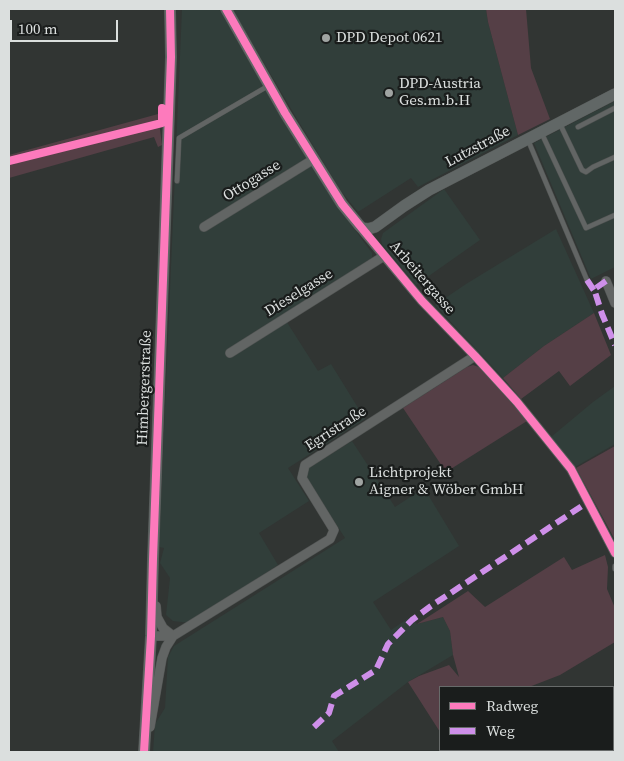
<!DOCTYPE html>
<html>
<head>
<meta charset="utf-8">
<style>
  body { margin:0 }
  #map { position:relative; width:624px; height:761px; overflow:hidden; background:#313533; font-family:"Source Serif 4",serif }
  canvas { display:block }
  .frame { position:absolute; inset:0; border:10px solid #dbdfde; pointer-events:none }
  .legend { position:absolute; left:439px; top:686px; width:175px; height:65px; box-sizing:border-box; background:#1a1d1c; border:1px solid #676b6a; margin:0; padding:6px 9px; list-style:none; font-size:15px; color:#dbdfde }
  .legend li { display:flex; align-items:center; gap:10px; height:25px }
  .legend b { width:25px; border:1px solid #676b6a }
  .scale { position:absolute; left:10px; top:20px; width:108px; height:22px; box-sizing:border-box; border:2px solid #dbdfde; border-top:0; padding-left:6px; font-size:15px; line-height:18px; white-space:nowrap; color:#dbdfde; -webkit-text-stroke:4px #1a1d1c; paint-order:stroke }
</style>
</head>
<body>
<div id="map">
<canvas width="624" height="761"></canvas>
<div class="frame"></div>
<ul class="legend">
<li><b style="height:6px;background:#fd7abc"></b>Radweg</li>
<li><b style="height:6px;background:#ce8fe9"></b>Weg</li>
</ul>
<div class="scale">100 m</div>
</div>
<script>
const c = document.querySelector('canvas').getContext('2d');
c.lineJoin = 'round';
function fillPath(path, color) {
  c.fillStyle = color;
  c.fill(path, 'evenodd');
}
function toPath(rows) {
  const path = new Path2D();
  for (const r of rows) {
    path.moveTo(r[0], r[1]);
    for (let i = 2; i < r.length; i += 2) path.lineTo(r[i], r[i + 1]);
  }
  return path;
}
function trace(path, color, width, dash) {
  c.strokeStyle = color;
  c.lineWidth = width;
  c.lineCap = dash ? 'butt' : 'round';
  c.setLineDash(dash || []);
  c.stroke(path);
}
function drawText(font, color, halo, rows, align = 'center') {
  c.font = font + ' "Source Serif 4",serif';
  c.lineWidth = 4.5;
  c.setLineDash([]);
  c.textBaseline = 'middle';
  c.strokeStyle = halo;
  c.fillStyle = color;
  for (const [text, x, y, turn = 0] of rows) {
    c.save();
    c.translate(x, y);
    c.rotate((+turn || 0) * Math.PI / 180);
    c.textAlign = isNaN(turn) ? turn : align;
    if (halo) c.strokeText(text, 0, 0);
    c.fillText(text, 0, 0);
    c.restore();
  }
}
fillPath(toPath([
  [182,9,219,9,277,109,333,200,372,253,372,258,283,316,318,371,331,364,365,419,288,468,309,501,259,533,278,565,190,623,173,621,166,615,170,578,160,563,164,548,159,547],
  [232,9,486,9,488,22,518,135,418,187,411,178,358,212,341,191,297,119],
  [615,101,615,267,591,279,534,143],
  [444,189,480,240,416,285,382,244,381,239,383,233],
  [556,229,594,313,544,346,503,378,435,305,466,284],
  [615,386,615,444,575,467,551,437,593,402],
  [352,441,395,507,424,488,459,546,373,602,391,630,410,617,417,624,443,617,450,631,453,655,408,682,332,741,339,752,153,752,155,724,165,708,168,657,174,646,345,538,306,477,309,468]
]), '#313e3a');
fillPath(toPath([
  [486,9,526,9,531,68,550,119,518,135,488,22],
  [158,114,162,145,158,147,154,137,9,178,9,155],
  [594,313,611,355,570,386,559,371,521,399,503,378,544,346],
  [473,365,479,367,495,384,527,421,446,472,403,408,467,367],
  [615,446,615,540,576,468],
  [605,555,608,567,607,589,615,608,615,642,560,675,529,687,440,687,440,732,408,682,419,676,449,665,459,677,453,655,450,631,443,617,417,624,468,591,485,607,564,557,572,570]
]), '#553f46');
const lane = toPath([
  [560,124,582,170,586,172,593,167,615,157],
  [578,127,615,108],
  [542,134,586,228,615,215],
  [528,140,587,280],
  [177,181,179,138,268,86],
  [615,566,615,569]
]);
const street = toPath([
  [359,226,422,301,475,356,517,402,571,469,615,553],
  [204,227,314,159],
  [606,281,615,303],
  [230,353,384,256],
  [151,636,173,636,330,539,334,530,302,478,305,465,475,356],
  [150,727,162,658,166,647,173,636,163,628,157,617,156,606]
]);
const secondary = toPath([
  [226,9,285,113,342,204,359,225,362,228,368,229,375,227,404,206,429,190,615,94],
  [144,752,151,636,153,559,171,57,170,9]
]);
trace(lane, '#505352', 5.5);
trace(street, '#505352', 10);
trace(secondary, '#505352', 12);
trace(lane, '#626564', 4.5);
trace(street, '#626564', 9);
trace(secondary, '#616766', 11);
trace(toPath([
  [587,280,595,292],
  [606,281,596,288,595,292,602,314,615,345],
  [314,727,329,713,334,696,376,670,388,644,412,620,431,606,588,502]
]), '#ce8fe9', 6, [12, 6]);
trace(toPath([
  [226,9,285,113,342,204,422,301,475,356,517,402,571,469,615,553],
  [9,161,162,123,162,108],
  [144,752,151,636,153,559,171,57,170,9]
]), '#fd7abc', 8);
for (const [x, y, r, color] of [
  [326,38,5,"#a0a4a2"],
  [389,93,5,"#a0a4a2"],
  [359,482,5,"#a0a4a2"]
]) {
  const dot = new Path2D();
  dot.arc(x, y, r, 0, 2 * Math.PI);
  c.fillStyle = color;
  c.fill(dot);
  trace(dot, '#1a1d1c', 2);
}
drawText('15px', '#dbdfde', '#1a1d1c', [
  ["DPD Depot 0621",336,38],
  ["DPD-Austria",399,84],
  ["Ges.m.b.H",399,101],
  ["Lichtprojekt",369,473],
  ["Aigner & Wöber GmbH",369,490]
], 'left');
drawText('15px', '#dbdfde', '#1a1d1c', [
  ["Lutzstraße",478,147,-28],
  ["Ottogasse",252,181,-32],
  ["Arbeitergasse",422,278,49],
  ["Dieselgasse",299,293,-32],
  ["Himbergerstraße",145,388,-88],
  ["Egristraße",336,429,-33]
]);
</script>
</body>
</html>
